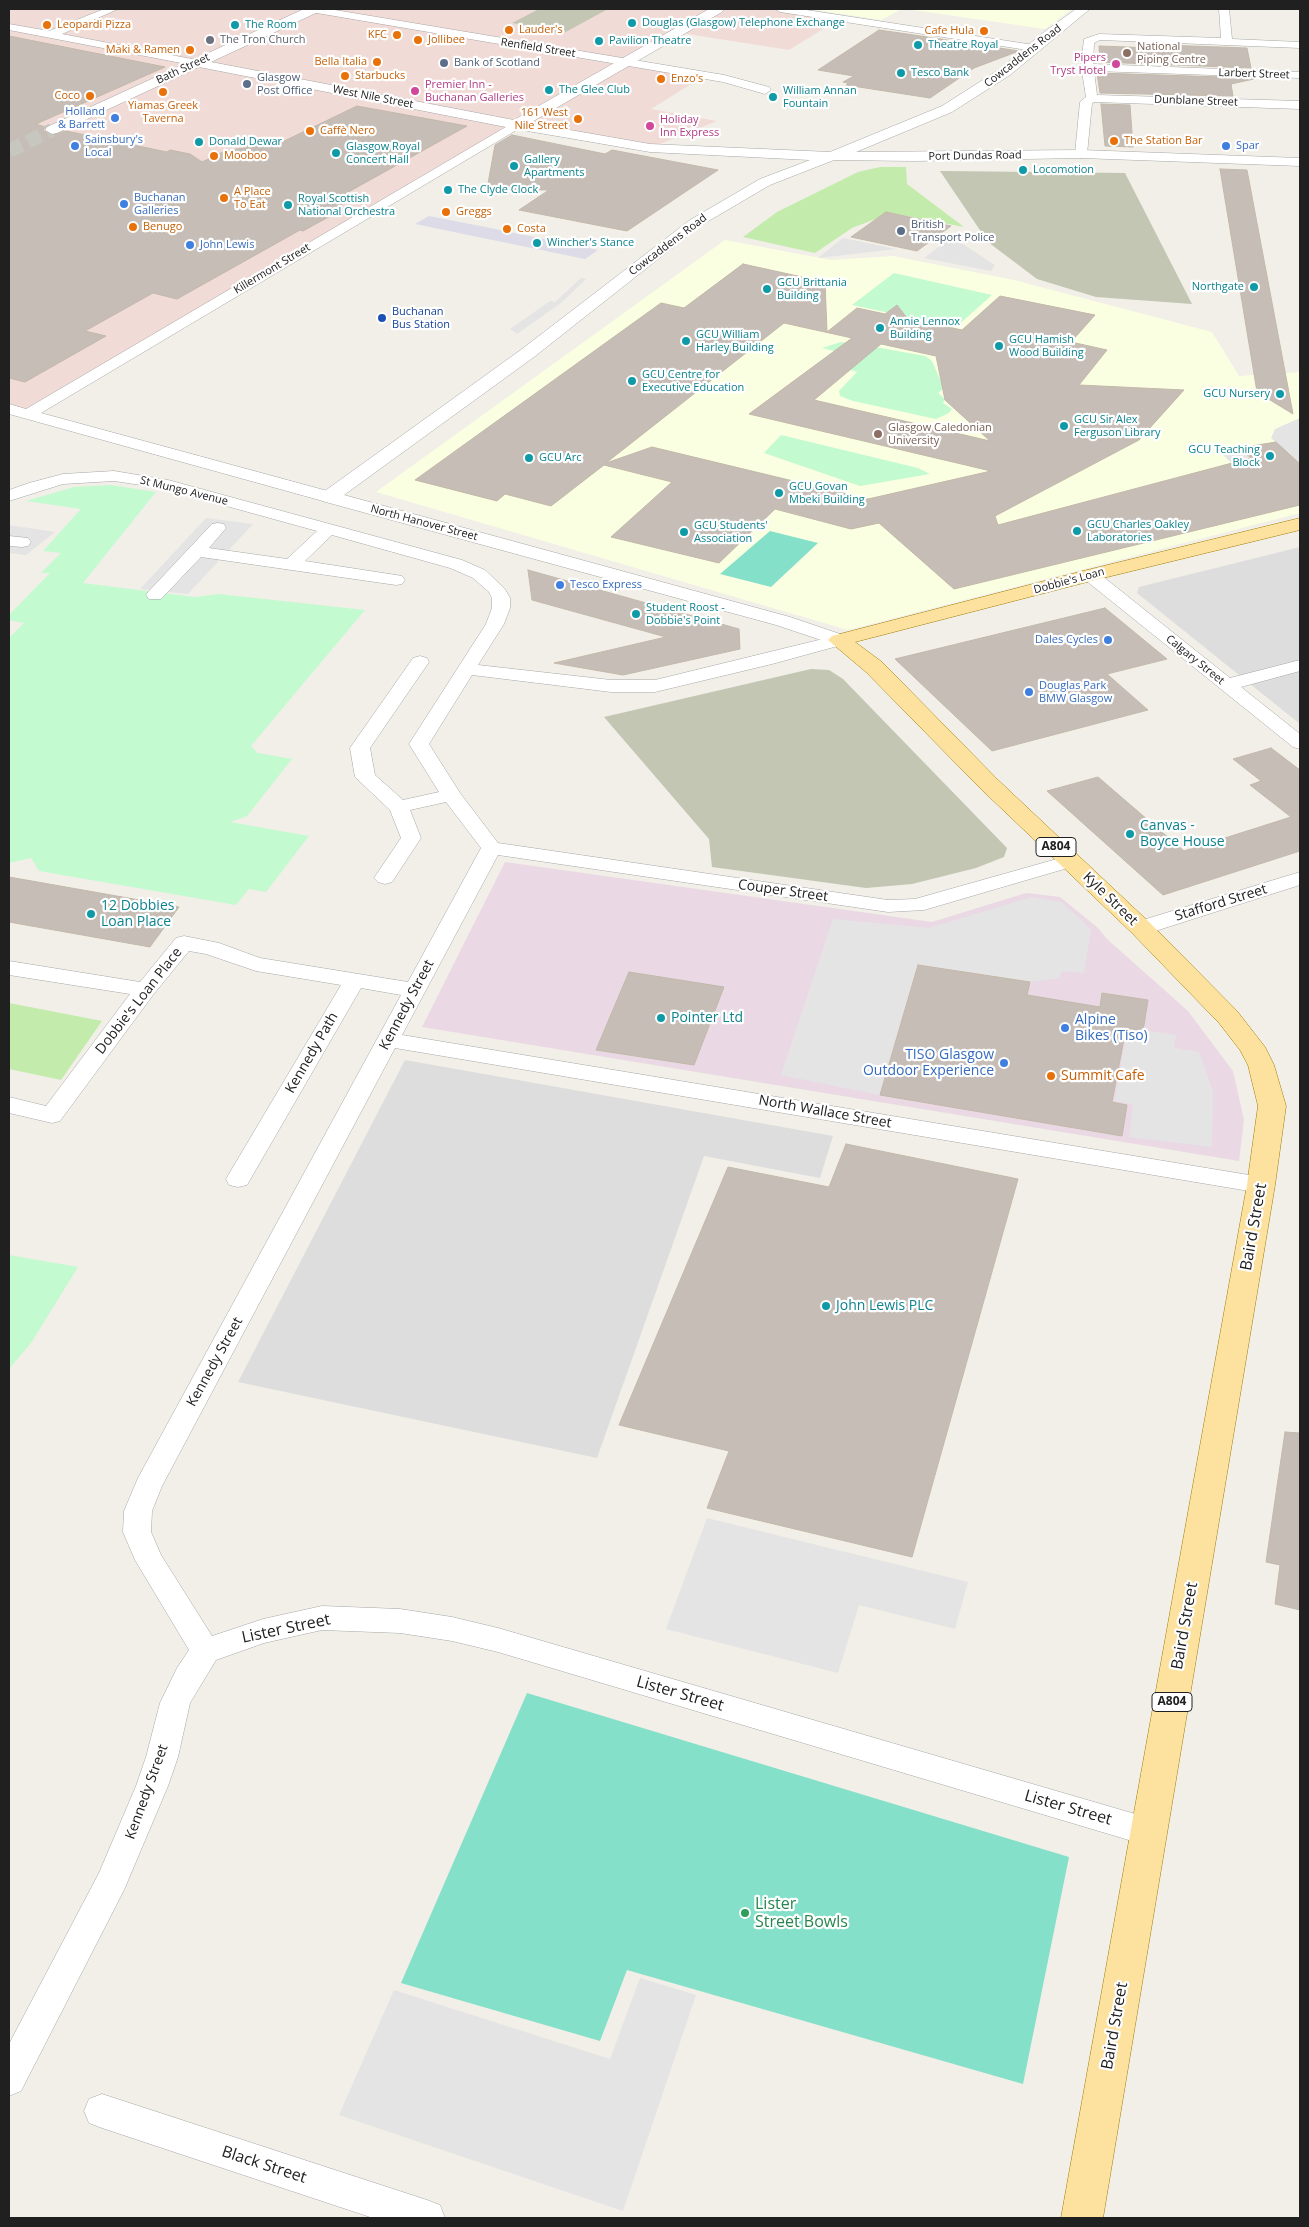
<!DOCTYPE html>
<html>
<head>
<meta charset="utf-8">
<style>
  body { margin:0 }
  #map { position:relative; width:1309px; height:2227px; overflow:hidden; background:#f1efe7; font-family:"Open Sans",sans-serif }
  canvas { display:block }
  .frame { position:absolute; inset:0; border:10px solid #202020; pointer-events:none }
</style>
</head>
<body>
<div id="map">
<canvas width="1309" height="2227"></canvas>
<div class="frame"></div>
</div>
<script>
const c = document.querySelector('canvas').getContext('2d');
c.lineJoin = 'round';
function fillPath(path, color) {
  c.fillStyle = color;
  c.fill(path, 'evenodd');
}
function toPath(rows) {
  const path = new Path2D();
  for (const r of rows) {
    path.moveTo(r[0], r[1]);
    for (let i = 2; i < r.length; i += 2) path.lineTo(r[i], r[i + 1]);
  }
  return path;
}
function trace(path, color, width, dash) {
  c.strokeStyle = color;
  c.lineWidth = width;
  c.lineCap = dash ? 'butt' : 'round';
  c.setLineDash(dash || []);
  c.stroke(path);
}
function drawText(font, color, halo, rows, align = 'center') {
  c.font = font + ' "Open Sans",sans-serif';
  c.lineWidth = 4.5;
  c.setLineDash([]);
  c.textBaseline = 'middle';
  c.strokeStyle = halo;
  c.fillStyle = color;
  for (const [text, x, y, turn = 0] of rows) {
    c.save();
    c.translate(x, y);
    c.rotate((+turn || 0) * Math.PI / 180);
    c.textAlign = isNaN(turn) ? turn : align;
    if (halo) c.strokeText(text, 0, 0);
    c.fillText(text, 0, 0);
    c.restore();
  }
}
fillPath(toPath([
  [1300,547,1300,724,1137,593,1139,587],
  [405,1060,833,1136,820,1178,704,1156,597,1458,238,1382]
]), '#dedddd');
fillPath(toPath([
  [9,9,780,9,839,19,789,50,675,32,625,62,704,76,651,109,717,121,650,148,515,125,28,414,9,409]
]), '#f1dbd6');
fillPath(toPath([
  [505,862,932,922,1026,893,1060,897,1098,928,1107,939,1188,1011,1233,1071,1244,1120,1239,1161,422,1027]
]), '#ead9e4');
fillPath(toPath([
  [810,9,902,9,881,20],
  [906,9,1072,9,1045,29],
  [725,240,831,260,893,256,1014,280,1212,332,1239,376,1300,372,1300,513,848,630,376,492]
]), '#fbffe2');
fillPath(toPath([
  [539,9,608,9,562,34,546,31,549,29,512,23],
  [940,171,1125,173,1192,304,1096,297,1037,279,988,242],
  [811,669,829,670,843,679,1007,848,1004,857,976,868,912,884,866,888,712,867,709,839,604,717]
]), '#c3c6b2');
fillPath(toPath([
  [880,167,906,167,907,184,964,227,891,213,852,228,815,253,743,237,777,212,858,172],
  [9,1003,102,1021,61,1080,9,1069]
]), '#c3ebac');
fillPath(toPath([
  [894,273,992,295,956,327,852,305],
  [841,342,859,344,925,356,932,361,941,382,943,389,938,393,945,399,943,403,952,409,949,413,936,419,853,401,840,396,839,391,857,372,850,370,859,357,822,348],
  [781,435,918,468,930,474,860,486,764,453],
  [111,485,156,492,83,583,195,597,219,594,365,610,251,746,258,753,292,759,247,816,230,822,309,836,266,892,249,889,236,905,39,871,31,858,9,863,9,638,24,623,9,620,9,615,50,573,41,573,61,553,43,551,81,509,26,501,74,487],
  [9,1255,78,1267,31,1343,9,1369]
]), '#c4fad0');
fillPath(toPath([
  [770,531,818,543,771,587,720,574],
  [527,1693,1069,1857,1023,2084,627,1970,600,2041,401,1983]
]), '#84e0c9');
fillPath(toPath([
  [952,237,995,265,991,271,924,258],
  [843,238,896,249,818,258],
  [581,278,586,279,561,303,517,334,510,329,550,301,555,302],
  [1300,418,1300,464,1271,438,1275,429],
  [1239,448,1283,488,1255,486,1218,450],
  [206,518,253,524,188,594,140,589],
  [9,525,55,532,26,555,9,553],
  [1032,897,1061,902,1091,929,1084,973,1061,971,1060,978,1030,982,918,965,880,1095,781,1075,833,919,929,928],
  [1127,1030,1144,1033,1145,1030,1176,1035,1174,1048,1199,1052,1213,1091,1212,1147,1129,1137,1133,1104,1115,1101],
  [707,1518,968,1582,955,1629,859,1605,838,1673,666,1629],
  [640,1978,696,1995,623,2211,339,2115,394,1990,610,2059]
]), '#e4e4e4');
fillPath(toPath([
  [429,216,485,227,598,250,585,259,415,224]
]), '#dcdbe7');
const building = toPath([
  [879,30,914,35,1019,51,974,68,930,98,846,85,848,83,843,82,854,76,818,70,879,30],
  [9,36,165,67,36,124,45,127,43,130,51,136,66,131,167,152,170,150,190,154,202,162,225,151,243,148,257,141,276,145,357,106,467,126,334,200,345,203,335,208,343,209,303,231,300,230,177,299,153,293,85,331,106,336,25,382,9,378,9,36],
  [1162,45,1247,48,1251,68,1100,62,1099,46,1153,48,1163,47,1162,45],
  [1097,73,1254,78,1254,79,1231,84,1233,96,1100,93,1097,73],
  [1101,104,1130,105,1133,147,1105,146,1101,104],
  [512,135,605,154,612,150,718,170,627,231,519,210,549,190,487,189,495,145,512,135],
  [1220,169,1247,170,1293,414,1257,392,1220,169],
  [886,212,951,226,917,251,851,237,886,212],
  [743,264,825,282,827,332,857,308,885,314,897,305,907,318,962,330,1000,296,1095,315,1071,342,1107,350,1079,385,1184,390,1139,440,995,516,998,525,1251,458,1239,448,1276,442,1300,464,1300,505,954,589,879,523,851,529,775,509,719,563,611,537,672,482,604,465,551,506,505,494,497,501,415,480,661,303,684,308,743,264],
  [784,323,852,338,749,414,991,471,868,499,652,447,606,463,784,323],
  [881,344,936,356,945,400,990,441,814,400,881,344],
  [528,570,739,629,740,649,623,675,554,663,666,637,532,600,528,570],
  [1105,608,1167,659,1107,674,1148,710,992,751,895,659,1105,608],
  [1271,748,1300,770,1300,851,1163,895,1047,791,1098,777,1184,851,1291,817,1250,785,1261,781,1233,759,1271,748],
  [9,877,179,907,150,947,9,922,9,877],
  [918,965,1030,982,1027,995,1100,1007,1102,993,1148,1000,1143,1031,1126,1028,1112,1102,1127,1105,1122,1136,880,1095,918,965],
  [629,972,724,987,694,1065,596,1050,629,972],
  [846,1144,1018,1179,912,1557,707,1508,729,1451,619,1425,728,1167,829,1187,846,1144],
  [1285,1432,1300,1433,1300,1610,1275,1604,1280,1565,1266,1562,1285,1432]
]);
fillPath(building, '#c6beb6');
trace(building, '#c3b8a9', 1);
trace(toPath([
  [9,151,52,130]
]), '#c7c6bf', 14, [14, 7]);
const minor = toPath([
  [104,9,118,9,62,34,197,60,203,63,197,66,9,30,9,24,49,31,104,9],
  [306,9,329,9,724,75,769,87,771,90,765,94,723,82,311,12,306,9],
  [775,9,800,9,1034,45,1040,48,1034,51,780,12,775,9],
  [1219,9,1229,9,1232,39,1300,42,1300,48,1100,40,1094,43,1093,64,1300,72,1300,78,1094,71,1097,95,1300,101,1300,109,1095,102,1092,103,1087,154,1081,158,1077,157,1075,154,1080,102,1086,97,1081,65,1084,39,1099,34,1221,38,1219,9],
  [516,121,522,125,520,128,41,413,335,493,337,497,335,501,323,501,9,414,9,404,26,409,516,121],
  [114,471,168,480,462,560,485,570,505,589,510,598,510,608,504,624,478,665,611,680,655,680,839,635,845,636,848,640,845,644,772,664,655,692,611,692,472,675,429,744,460,793,498,843,888,900,915,899,1071,855,1078,857,1081,861,1078,865,924,910,888,912,498,855,402,1035,1261,1177,1270,1179,1273,1185,1270,1191,1261,1193,395,1048,162,1486,152,1511,151,1532,161,1555,212,1636,263,1619,322,1606,400,1609,452,1617,498,1628,1149,1818,1160,1822,1165,1832,1160,1842,1149,1846,498,1652,452,1641,400,1633,322,1630,264,1643,216,1660,190,1703,178,1757,168,1786,124,1890,21,2091,9,2096,9,2044,99,1873,136,1786,146,1757,160,1703,177,1668,189,1650,135,1560,123,1532,124,1511,138,1478,401,995,361,988,247,1185,238,1187,229,1185,226,1179,341,985,256,971,206,954,189,951,153,995,60,1121,52,1123,9,1113,9,1097,46,1106,130,994,9,975,9,961,140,982,176,938,184,936,219,943,260,958,408,982,481,848,446,802,410,810,421,838,392,882,385,884,378,882,374,878,401,838,390,810,355,777,350,748,413,658,420,656,427,658,429,662,370,748,375,775,403,800,439,792,409,744,486,624,492,608,492,598,489,592,473,578,450,568,332,535,305,561,396,575,402,576,405,580,402,584,396,585,201,557,161,599,149,599,146,595,149,591,212,524,218,523,224,524,226,528,209,548,287,559,317,531,161,488,114,481,63,484,9,501,9,490,29,483,63,474,114,471],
  [9,536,28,538,31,542,28,546,22,547,9,546,9,536],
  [1090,570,1096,571,1230,678,1300,660,1300,671,1241,687,1300,734,1300,749,1293,747,1084,579,1081,575,1084,571,1090,570],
  [1300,872,1300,885,1149,933,1141,934,1133,933,1130,928,1133,923,1300,872],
  [102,2094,427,2200,440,2205,445,2218,373,2218,102,2128,89,2123,84,2111,89,2099,102,2094]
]);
const tertiary = toPath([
  [304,9,320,9,318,12,211,62,514,120,709,9,724,9,722,12,530,123,650,144,830,152,942,106,1000,69,1040,35,1076,9,1090,9,1010,75,952,112,856,152,1081,150,1300,158,1300,166,1081,158,913,161,834,160,770,185,700,226,534,357,344,495,790,617,846,636,850,640,846,644,839,646,776,625,322,501,319,497,322,493,522,349,690,220,760,179,810,160,650,152,516,129,199,67,57,133,52,134,45,130,47,127,304,9]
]);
const primary = toPath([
  [1300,518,1300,530,1095,580,855,642,882,662,997,779,1150,923,1237,1011,1265,1047,1274,1065,1286,1106,1275,1185,1103,2218,1061,2218,1247,1185,1258,1106,1248,1065,1240,1050,1219,1023,1132,933,981,789,866,672,828,640,832,636,1083,571,1300,518]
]);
trace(minor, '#a7a7a7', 1);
trace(tertiary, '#a7a7a7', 1);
trace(primary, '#9d7d00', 1);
fillPath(minor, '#fff');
fillPath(tertiary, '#fff');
fillPath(primary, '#fde19f');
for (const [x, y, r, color] of [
  [632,23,5,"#0f9aa8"],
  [47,25,5,"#e8710a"],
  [235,25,5,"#0f9aa8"],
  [509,30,5,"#e8710a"],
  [984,31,5,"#e8710a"],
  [397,35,5,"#e8710a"],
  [210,40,5,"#6b7280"],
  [418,40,5,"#e8710a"],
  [599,41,5,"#0f9aa8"],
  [918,45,5,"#0f9aa8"],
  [190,50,5,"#e8710a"],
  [1127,53,5,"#8d6e63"],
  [377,62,5,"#e8710a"],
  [444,63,5,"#5c6f8a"],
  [1116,64,5,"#d1479c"],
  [901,73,5,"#0f9aa8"],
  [345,76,5,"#e8710a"],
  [661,79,5,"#e8710a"],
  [247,84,5,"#5c6f8a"],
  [549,90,5,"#0f9aa8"],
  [415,91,5,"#d1479c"],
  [163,92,5,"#e8710a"],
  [90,96,5,"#e8710a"],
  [773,97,5,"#0f9aa8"],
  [115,118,5,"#3f7fe0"],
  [578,119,5,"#e8710a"],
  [650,126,5,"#d1479c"],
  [310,131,5,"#e8710a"],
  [1114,141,5,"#e8710a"],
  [199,142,5,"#0f9aa8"],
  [75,146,5,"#3f7fe0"],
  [1226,146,5,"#3f7fe0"],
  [336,153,5,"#0f9aa8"],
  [214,156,5,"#e8710a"],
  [514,166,5,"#0f9aa8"],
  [1023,170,5,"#0f9aa8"],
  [448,190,5,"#0f9aa8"],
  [224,198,5,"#e8710a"],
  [124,204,5,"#3f7fe0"],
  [288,205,5,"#0f9aa8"],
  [446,212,5,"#e8710a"],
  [133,227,5,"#e8710a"],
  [507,229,5,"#e8710a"],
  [901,231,5,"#5c6f8a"],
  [537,243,5,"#0f9aa8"],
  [190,245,5,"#3f7fe0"],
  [1254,287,5,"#0f9aa8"],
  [767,289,5,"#0f9aa8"],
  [382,318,5,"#1a4fb4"],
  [880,328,5,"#0f9aa8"],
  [686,341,5,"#0f9aa8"],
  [999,346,5,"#0f9aa8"],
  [632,381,5,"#0f9aa8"],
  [1280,394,5,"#0f9aa8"],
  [1064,426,5,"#0f9aa8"],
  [878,434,5,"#8d6e63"],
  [1270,456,5,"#0f9aa8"],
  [529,458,5,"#0f9aa8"],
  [779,493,5,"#0f9aa8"],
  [1077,531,5,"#0f9aa8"],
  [684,532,5,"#0f9aa8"],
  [560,585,5,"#3f7fe0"],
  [636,614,5,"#0f9aa8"],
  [1108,640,5,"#3f7fe0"],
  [1029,692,5,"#3f7fe0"],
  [1130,834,5,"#0f9aa8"],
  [91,914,5,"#0f9aa8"],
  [661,1018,5,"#0f9aa8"],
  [1065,1028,5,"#3f7fe0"],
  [1004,1063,5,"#3f7fe0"],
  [1051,1076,5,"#e8710a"],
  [826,1306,5,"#0f9aa8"],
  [745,1913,5,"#2e9e5b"]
]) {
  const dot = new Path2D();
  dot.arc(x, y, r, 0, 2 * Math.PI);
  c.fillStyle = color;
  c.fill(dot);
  trace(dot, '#fff', 2);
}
drawText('11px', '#0d838f', '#fff', [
  ["Douglas (Glasgow) Telephone Exchange",642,23],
  ["The Room",245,25],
  ["Pavilion Theatre",609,41],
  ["Theatre Royal",928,45],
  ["Tesco Bank",911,73],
  ["The Glee Club",559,90],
  ["William Annan",783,91],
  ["Fountain",783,104],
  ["Donald Dewar",209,142],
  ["Glasgow Royal",346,147],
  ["Concert Hall",346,160],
  ["Gallery",524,160],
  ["Apartments",524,173],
  ["Locomotion",1033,170],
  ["The Clyde Clock",458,190],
  ["Royal Scottish",298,199],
  ["National Orchestra",298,212],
  ["Wincher's Stance",547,243],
  ["GCU Brittania",777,283],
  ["Building",777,296],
  ["Northgate",1244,287,"right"],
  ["Annie Lennox",890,322],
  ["Building",890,335],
  ["GCU William",696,335],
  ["Harley Building",696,348],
  ["GCU Hamish",1009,340],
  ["Wood Building",1009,353],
  ["GCU Centre for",642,375],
  ["Executive Education",642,388],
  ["GCU Nursery",1270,394,"right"],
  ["GCU Sir Alex",1074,420],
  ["Ferguson Library",1074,433],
  ["GCU Teaching",1260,450,"right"],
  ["Block",1260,463,"right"],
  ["GCU Arc",539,458],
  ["GCU Govan",789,487],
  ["Mbeki Building",789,500],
  ["GCU Charles Oakley",1087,525],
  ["Laboratories",1087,538],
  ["GCU Students'",694,526],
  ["Association",694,539],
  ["Student Roost -",646,608],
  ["Dobbie's Point",646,621]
], 'left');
drawText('11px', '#c56008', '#fff', [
  ["Leopardi Pizza",57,25],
  ["Lauder's",519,30],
  ["Cafe Hula",974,31,"right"],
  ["KFC",387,35,"right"],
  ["Jollibee",428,40],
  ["Maki & Ramen",180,50,"right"],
  ["Bella Italia",367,62,"right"],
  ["Starbucks",355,76],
  ["Enzo's",671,79],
  ["Coco",80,96,"right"],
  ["Yiamas Greek",163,106,"center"],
  ["Taverna",163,119,"center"],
  ["161 West",568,113,"right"],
  ["Nile Street",568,126,"right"],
  ["Caffè Nero",320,131],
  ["The Station Bar",1124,141],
  ["Mooboo",224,156],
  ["A Place",234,192],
  ["To Eat",234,205],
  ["Greggs",456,212],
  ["Benugo",143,227],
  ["Costa",517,229]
], 'left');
drawText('11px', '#5b616d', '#fff', [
  ["The Tron Church",220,40]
], 'left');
drawText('11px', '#785e54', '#fff', [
  ["National",1137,47],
  ["Piping Centre",1137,60],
  ["Glasgow Caledonian",888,428],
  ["University",888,441]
], 'left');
drawText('11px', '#202020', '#fff', [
  ["Renfield Street",538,48,9],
  ["Cowcaddens Road",1023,56,-38],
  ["Bath Street",183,69,-25],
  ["Larbert Street",1254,74,2],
  ["West Nile Street",373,97,11],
  ["Dunblane Street",1196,101,2],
  ["Port Dundas Road",975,156,-1],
  ["Cowcaddens Road",668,245,-37],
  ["Killermont Street",272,269,-31],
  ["St Mungo Avenue",184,491,14],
  ["North Hanover Street",424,523,15],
  ["Dobbie's Loan",1069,581,-15],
  ["Calgary Street",1195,660,39]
]);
drawText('11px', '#b23c85', '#fff', [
  ["Pipers",1106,58,"right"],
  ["Tryst Hotel",1106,71,"right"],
  ["Premier Inn -",425,85],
  ["Buchanan Galleries",425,98],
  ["Holiday",660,120],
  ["Inn Express",660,133]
], 'left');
drawText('11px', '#4e5e75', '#fff', [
  ["Bank of Scotland",454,63],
  ["Glasgow",257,78],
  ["Post Office",257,91],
  ["British",911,225],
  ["Transport Police",911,238]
], 'left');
drawText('11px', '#366cbe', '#fff', [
  ["Holland",105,112,"right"],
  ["& Barrett",105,125,"right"],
  ["Sainsbury's",85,140],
  ["Local",85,153],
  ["Spar",1236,146],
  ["Buchanan",134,198],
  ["Galleries",134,211],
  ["John Lewis",200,245],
  ["Tesco Express",570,585],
  ["Dales Cycles",1098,640,"right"],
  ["Douglas Park",1039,686],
  ["BMW Glasgow",1039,699]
], 'left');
drawText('11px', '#164399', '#fff', [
  ["Buchanan",392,312],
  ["Bus Station",392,325]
], 'left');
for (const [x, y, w] of [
  [1056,847,40],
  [1172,1702,40]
]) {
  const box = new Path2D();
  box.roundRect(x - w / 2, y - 9.5, w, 19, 4);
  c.fillStyle = '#fff';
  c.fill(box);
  trace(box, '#202020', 1);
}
drawText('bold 12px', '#202020', null, [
  ["A804",1056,847],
  ["A804",1172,1702]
]);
drawText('14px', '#0d838f', '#fff', [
  ["Canvas -",1140,826],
  ["Boyce House",1140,842],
  ["12 Dobbies",101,906],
  ["Loan Place",101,922],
  ["Pointer Ltd",671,1018],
  ["John Lewis PLC",836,1306]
], 'left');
drawText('14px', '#202020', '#fff', [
  ["Couper Street",783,891,8],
  ["Kyle Street",1110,899,44],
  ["Stafford Street",1221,903,-17],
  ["Dobbie's Loan Place",139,1001,-52],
  ["Kennedy Street",407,1005,-62],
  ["Kennedy Path",312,1053,-60],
  ["North Wallace Street",825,1112,10],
  ["Kennedy Street",215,1362,-61],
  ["Kennedy Street",147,1792,-70]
]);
drawText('14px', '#366cbe', '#fff', [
  ["Alpine",1075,1020],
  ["Bikes (Tiso)",1075,1036],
  ["TISO Glasgow",994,1055,"right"],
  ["Outdoor Experience",994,1071,"right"]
], 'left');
drawText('14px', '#c56008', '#fff', [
  ["Summit Cafe",1061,1076]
], 'left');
drawText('16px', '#202020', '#fff', [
  ["Baird Street",1254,1227,-80],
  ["Baird Street",1185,1626,-80],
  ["Lister Street",286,1629,-12],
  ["Lister Street",680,1694,16],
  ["Lister Street",1068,1808,16],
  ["Baird Street",1115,2026,-80],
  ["Black Street",264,2165,18]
]);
drawText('16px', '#27864d', '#fff', [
  ["Lister",755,1904],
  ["Street Bowls",755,1922]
], 'left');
</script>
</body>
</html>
